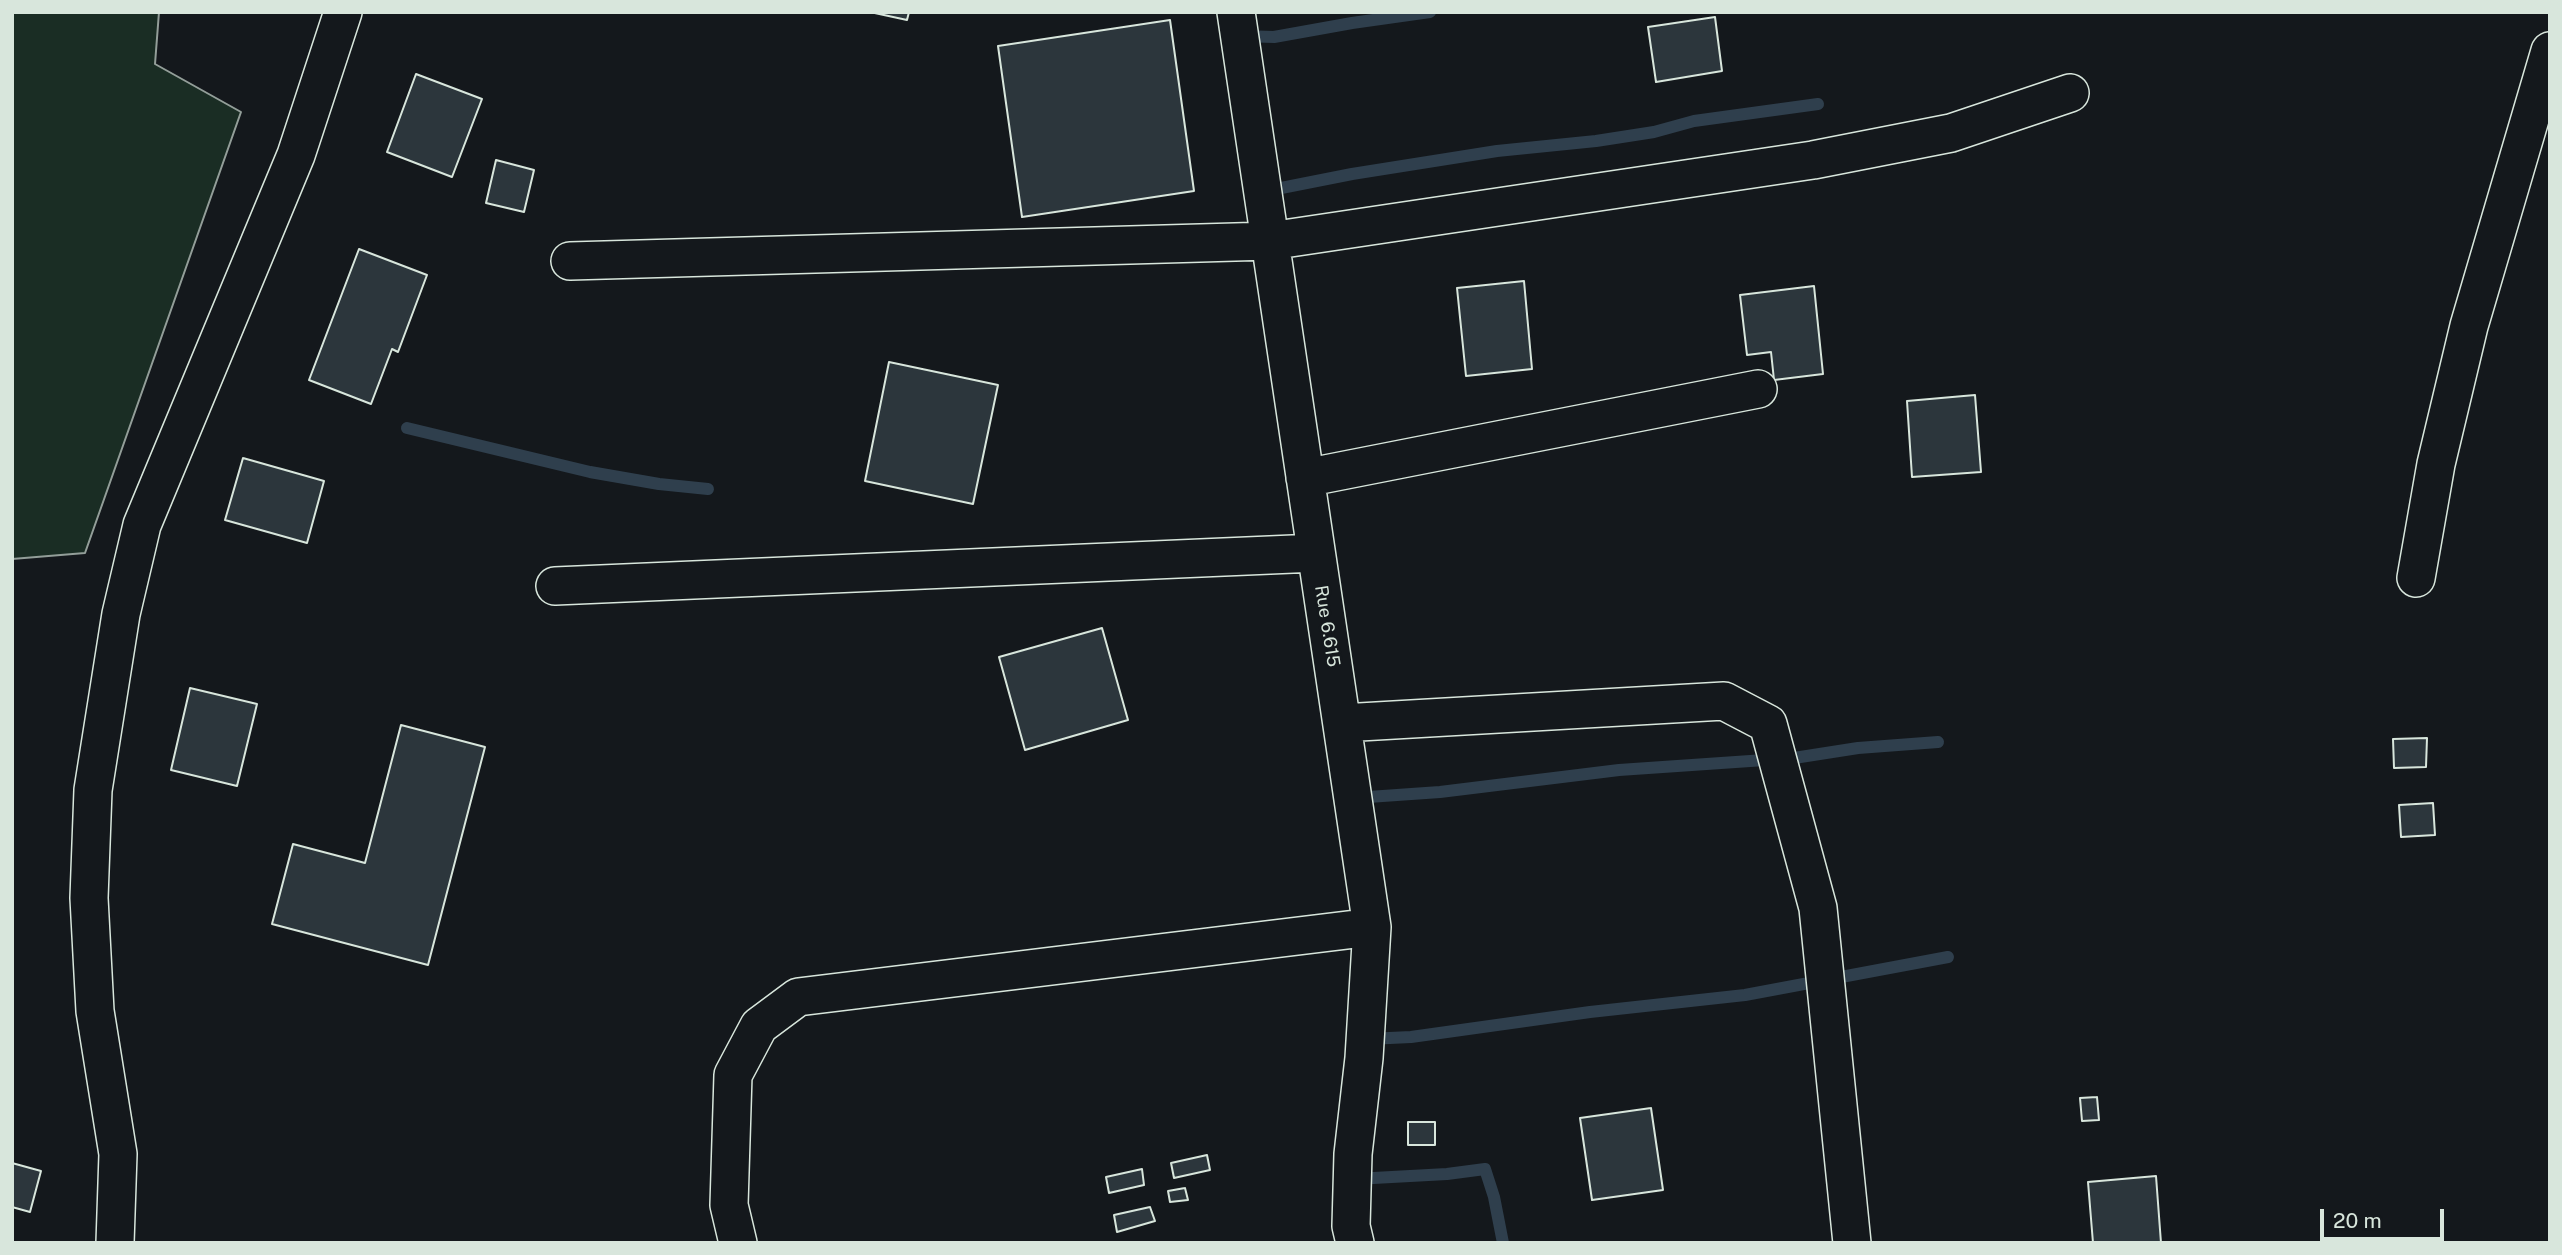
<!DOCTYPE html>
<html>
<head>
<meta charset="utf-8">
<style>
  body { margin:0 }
  #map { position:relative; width:2562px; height:1255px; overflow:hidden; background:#14181c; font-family:"Public Sans",sans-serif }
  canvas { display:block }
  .frame { position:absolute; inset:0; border:14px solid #d8e6dc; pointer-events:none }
  .scale { position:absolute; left:2320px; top:1209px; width:124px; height:32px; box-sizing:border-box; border:4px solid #d8e6dc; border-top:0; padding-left:9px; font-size:21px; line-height:24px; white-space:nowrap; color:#d8e6dc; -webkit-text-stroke:5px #14181c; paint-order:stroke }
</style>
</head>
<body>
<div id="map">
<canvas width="2562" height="1255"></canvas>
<div class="frame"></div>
<div class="scale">20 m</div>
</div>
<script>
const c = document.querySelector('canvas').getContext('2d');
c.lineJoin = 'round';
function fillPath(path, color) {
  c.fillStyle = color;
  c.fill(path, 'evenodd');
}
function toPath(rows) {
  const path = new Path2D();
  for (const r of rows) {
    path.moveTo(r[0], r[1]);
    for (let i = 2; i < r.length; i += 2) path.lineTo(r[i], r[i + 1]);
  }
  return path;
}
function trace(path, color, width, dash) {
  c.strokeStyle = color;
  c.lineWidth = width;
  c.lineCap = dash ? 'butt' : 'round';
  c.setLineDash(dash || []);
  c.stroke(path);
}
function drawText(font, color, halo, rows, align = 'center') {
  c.font = font + ' "Public Sans",sans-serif';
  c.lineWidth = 5;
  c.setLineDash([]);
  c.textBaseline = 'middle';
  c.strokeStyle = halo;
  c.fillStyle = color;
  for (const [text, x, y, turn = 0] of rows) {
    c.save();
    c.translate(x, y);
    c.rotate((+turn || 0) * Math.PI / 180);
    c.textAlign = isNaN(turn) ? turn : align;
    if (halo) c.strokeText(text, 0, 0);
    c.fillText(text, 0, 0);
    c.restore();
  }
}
const green = toPath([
  [12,12,159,12,155,64,241,112,85,553,12,559,12,12]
]);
fillPath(green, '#1a2d24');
trace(green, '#939e99', 2);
trace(toPath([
  [1241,36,1274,37,1352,23,1430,12],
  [1266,191,1352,174,1497,151,1596,141,1654,132,1694,121,1818,104],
  [407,428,590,472,659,484,708,489],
  [1354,798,1440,792,1619,770,1794,758,1858,748,1938,742],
  [1368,1039,1411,1037,1590,1012,1745,995,1948,957],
  [1355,1179,1447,1174,1485,1169,1494,1197,1503,1243]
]), '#2f3f4d', 12);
const building = toPath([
  [870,12,909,12,907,20,870,12],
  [1715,17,1722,71,1656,82,1648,27,1715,17],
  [1170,20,1194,191,1022,217,998,46,1170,20],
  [416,74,482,99,452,177,387,152,416,74],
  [496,160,534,170,524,212,486,203,496,160],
  [359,249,427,275,398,352,392,349,371,404,309,380,359,249],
  [1524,281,1532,369,1466,376,1457,288,1524,281],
  [1814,286,1823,374,1774,380,1771,352,1747,355,1740,295,1814,286],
  [889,362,998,385,973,504,865,481,889,362],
  [1975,395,1981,472,1912,477,1907,401,1975,395],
  [243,458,324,481,307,543,225,520,243,458],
  [1102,628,1128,720,1025,750,999,657,1102,628],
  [190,688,257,704,237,786,171,770,190,688],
  [401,725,485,747,428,965,272,924,293,844,365,863,401,725],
  [2427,738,2426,767,2394,768,2393,739,2427,738],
  [2433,803,2435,835,2401,837,2399,805,2433,803],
  [2097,1097,2099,1120,2082,1121,2080,1098,2097,1097],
  [1651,1108,1663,1190,1592,1200,1580,1118,1651,1108],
  [1408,1122,1435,1122,1435,1145,1408,1145,1408,1122],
  [1207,1155,1210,1170,1174,1178,1171,1163,1207,1155],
  [12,1163,41,1171,30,1212,12,1207,12,1163],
  [1142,1169,1144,1185,1109,1193,1106,1177,1142,1169],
  [2156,1176,2161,1243,2093,1243,2088,1182,2156,1176],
  [1185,1188,1188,1200,1170,1202,1168,1191,1185,1188],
  [1150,1207,1155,1221,1117,1232,1114,1215,1150,1207]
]);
fillPath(building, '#2c363c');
trace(building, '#d8e6dc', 2);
const minor = toPath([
  [1236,12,1372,927,1364,1058,1353,1154,1351,1226,1355,1243],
  [570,261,1270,241,1813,160,1951,133,2070,93],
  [1305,478,1758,389],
  [2416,578,2436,464,2469,326,2550,51],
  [555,586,1316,553],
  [1342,723,1724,701,1768,724,1818,908,1852,1243],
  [115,1243,118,1154,95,1011,89,898,93,790,121,614,142,525,296,155,343,12],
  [738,1243,729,1205,733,1075,759,1026,798,997,1372,927]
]);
trace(minor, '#d8e6dc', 40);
trace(minor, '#14181c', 37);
drawText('18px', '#d8e6dc', '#14181c', [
  ["Rue 6.615",1327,626,81]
]);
</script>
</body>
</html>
